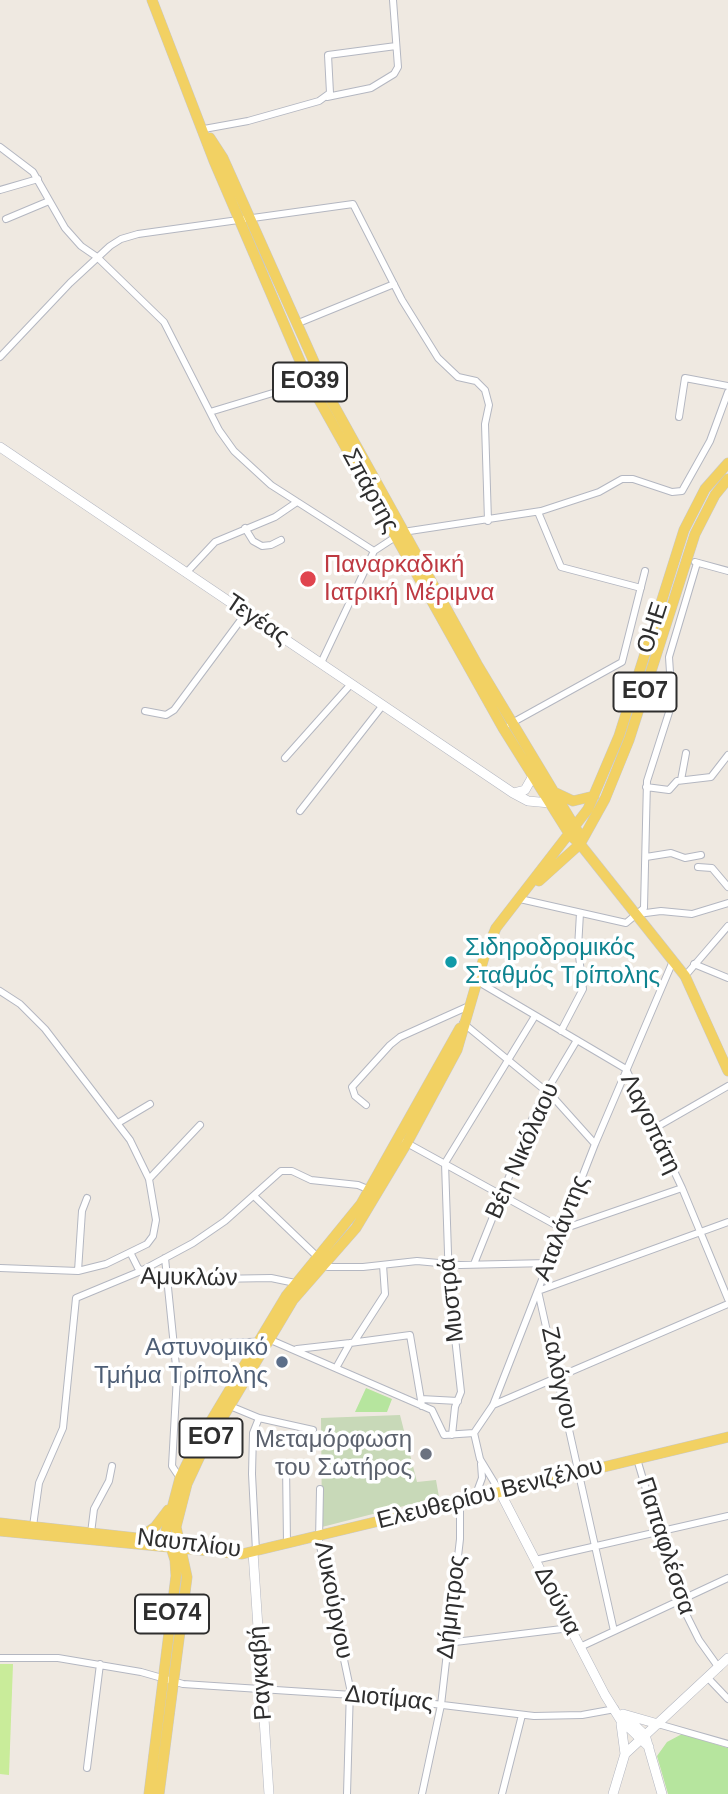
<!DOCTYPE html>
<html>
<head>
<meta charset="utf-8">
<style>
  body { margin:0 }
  canvas { display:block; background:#efe9e1 }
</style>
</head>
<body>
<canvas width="728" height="1794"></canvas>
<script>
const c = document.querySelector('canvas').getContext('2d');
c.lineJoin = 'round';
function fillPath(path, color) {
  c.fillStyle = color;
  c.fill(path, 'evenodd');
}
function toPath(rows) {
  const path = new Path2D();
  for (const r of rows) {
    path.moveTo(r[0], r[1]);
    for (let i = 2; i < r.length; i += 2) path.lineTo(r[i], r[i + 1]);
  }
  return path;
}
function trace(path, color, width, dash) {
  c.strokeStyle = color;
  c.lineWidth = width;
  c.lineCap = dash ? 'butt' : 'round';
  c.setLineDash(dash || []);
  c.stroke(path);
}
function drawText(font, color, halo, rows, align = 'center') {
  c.font = font + ' Arial,sans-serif';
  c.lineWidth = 7;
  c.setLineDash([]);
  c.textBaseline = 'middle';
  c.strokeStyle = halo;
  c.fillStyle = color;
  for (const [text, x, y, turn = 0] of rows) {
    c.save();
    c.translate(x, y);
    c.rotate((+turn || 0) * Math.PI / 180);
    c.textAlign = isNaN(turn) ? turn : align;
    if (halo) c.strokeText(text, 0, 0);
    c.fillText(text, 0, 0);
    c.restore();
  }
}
fillPath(toPath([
  [366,1388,392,1399,387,1412,355,1412],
  [682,1734,728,1748,728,1794,668,1794,657,1756,667,1742]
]), '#b6e59e');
fillPath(toPath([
  [400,1415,417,1482,436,1480,439,1497,322,1527,321,1418]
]), '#c8d9b8');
fillPath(toPath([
  [0,1664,13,1664,9,1775,0,1774]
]), '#c9ec9a');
const street = toPath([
  [327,97,371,88,394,74,398,67,393,0],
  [204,129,248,121,319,101,330,93,328,55,396,46],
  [0,147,33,172,65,228,81,246,97,257,164,322,219,430,234,451,271,485,374,551],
  [0,190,38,179],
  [6,219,49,201],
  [296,324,394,284],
  [0,357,70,283,110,246,121,239,138,234,353,204,402,300,438,358,458,377,476,381,485,390,489,405,485,424,488,521],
  [210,412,309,382],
  [679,417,685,378,728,386],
  [538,512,561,567,641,588],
  [245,528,253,541,262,546,271,545,281,540],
  [695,562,728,571],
  [186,573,215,542,275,517,297,502],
  [321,663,374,551,403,532,541,511,599,492,622,479,633,479,672,492,682,491,710,441,728,392],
  [145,711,166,715,174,710,246,613],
  [510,724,622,662,645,571],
  [285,758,351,684],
  [681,780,686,753],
  [646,787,669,790,677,781,711,777,728,755],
  [300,811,383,705],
  [646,857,671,853,685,858,701,855],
  [698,867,712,868,728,887],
  [520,899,626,923,644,908,647,781,672,703,669,657,697,563],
  [638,914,661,911,692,914,728,903],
  [694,964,728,978],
  [685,976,728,926],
  [477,981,626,1069,682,1188,728,1299],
  [0,991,20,1004,45,1029,130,1140,149,1179,156,1220,153,1236,147,1244,106,1264,78,1271,0,1268],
  [463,1023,552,1096,595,1144],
  [561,1031,583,989,578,948,580,913],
  [366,1105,355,1096,352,1087,390,1045,400,1037,469,1006],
  [118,1123,150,1104],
  [655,1128,728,1086],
  [405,1142,563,1229,682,1188],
  [149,1179,200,1125],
  [254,1196,328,1267,363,1267,417,1261,460,1265,549,1263],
  [131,1254,138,1268,155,1280,271,1278,300,1284],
  [165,1258,177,1376,172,1466,180,1478],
  [474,1264,537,1107,577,1040],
  [78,1271,82,1211,87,1198],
  [538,1291,614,1631],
  [538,1291,728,1222],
  [354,1342,385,1294,383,1265],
  [350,1343,410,1335,422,1406],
  [174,1345,273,1341,432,1410,444,1435,474,1433],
  [297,1349,350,1343,336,1368],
  [421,1399,458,1401],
  [493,1405,728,1304],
  [230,1406,259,1418,313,1430],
  [452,1435,455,1407,461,1392,449,1283,445,1163,535,1016],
  [637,1459,679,1600,699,1640,719,1668],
  [286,1463,287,1544],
  [320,1489,319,1541,350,1688,347,1794],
  [500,1492,480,1459,474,1433,493,1405,595,1144,673,961],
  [475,1497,482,1478,481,1464],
  [33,1526,39,1483,63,1428,76,1298,141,1271,193,1243,225,1221,281,1171,292,1171,311,1180,358,1185,370,1190],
  [91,1533,94,1509,109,1481,112,1466],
  [256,1551,252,1474,253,1433,259,1418],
  [535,1560,728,1516],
  [447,1643,570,1628],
  [580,1647,728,1578],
  [0,1658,58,1658,141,1672,183,1684,368,1696,534,1716,582,1715,615,1709],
  [708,1678,728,1699],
  [658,1724,728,1744],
  [87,1768,100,1664],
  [422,1794,441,1705,460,1539,460,1501],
  [502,1794,522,1715]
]);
const secondary = toPath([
  [0,447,513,793,528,801,550,803],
  [513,793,525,790,533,776],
  [500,1492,605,1695,620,1719,649,1747],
  [253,1552,269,1794],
  [623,1714,658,1724],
  [625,1716,645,1735,662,1794],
  [621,1724,625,1754],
  [613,1794,625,1754,728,1658]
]);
const primary = toPath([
  [152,0,214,161,309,382,503,728,570,835,580,844,685,976,728,1071],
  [210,138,223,158,332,402,477,664,578,832],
  [556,793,573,801,594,796],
  [539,881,580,844,605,799,629,740,695,534,715,495,728,479],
  [0,1523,173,1542],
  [0,1531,242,1554,728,1437],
  [139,1538,155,1527,168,1510],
  [149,1794,176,1576,175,1560,166,1531,180,1478,194,1449,286,1296,361,1204,460,1028],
  [159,1794,187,1577,176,1527,187,1484,201,1454,293,1300,356,1228,407,1143,457,1050,485,954,496,928,588,809,619,736,684,530,705,489,728,463]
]);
trace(street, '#b4b7c1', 8);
trace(secondary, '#b4b7c1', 10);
trace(primary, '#c9c9c9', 11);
trace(street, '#fff', 6);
trace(secondary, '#fff', 9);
trace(primary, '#f2d163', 10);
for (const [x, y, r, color] of [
  [308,579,9,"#e0444e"],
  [451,962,7,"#0f9aa8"],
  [282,1362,7,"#5c6f8a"],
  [426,1454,7,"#6b7280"]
]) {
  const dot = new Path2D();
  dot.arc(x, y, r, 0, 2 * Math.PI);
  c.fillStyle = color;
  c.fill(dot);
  trace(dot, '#fff', 2.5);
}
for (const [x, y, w] of [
  [310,382,74],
  [645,692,63],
  [211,1438,63],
  [172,1614,74]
]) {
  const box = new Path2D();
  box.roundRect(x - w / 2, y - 19.5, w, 39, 5);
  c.fillStyle = '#fff';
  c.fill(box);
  trace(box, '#2e2e2e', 2);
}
drawText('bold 23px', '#2e2e2e', null, [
  ["ΕΟ39",310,382],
  ["ΕΟ7",645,692],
  ["ΕΟ7",211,1438],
  ["ΕΟ74",172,1614]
]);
drawText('24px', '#2e2e2e', '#fff', [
  ["Σπάρτης",370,491,61],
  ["Τεγέας",257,620,34],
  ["ΟΗΕ",653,628,-72],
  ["Λαγοπάτη",650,1124,64],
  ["Βέη Νικόλαου",523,1151,-66],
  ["Αταλάντης",562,1228,-69],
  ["Αμυκλών",189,1278,1],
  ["Μυστρά",452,1300,-96],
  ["Ζαλόγγου",559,1378,78],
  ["Ελευθερίου Βενιζέλου",490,1494,-14],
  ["Ναυπλίου",189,1544,7],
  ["Παπαφλέσσα",665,1546,72],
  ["Λυκούργου",333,1600,79],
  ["Δούνια",557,1601,63],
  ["Δήμητρος",452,1607,-83],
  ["Ραγκαβή",261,1673,-94],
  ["Διοτίμας",389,1699,6]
]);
drawText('24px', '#be3a42', '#fff', [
  ["Παναρκαδική",324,565],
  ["Ιατρική Μέριμνα",324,593]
], 'left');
drawText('24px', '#0d838f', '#fff', [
  ["Σιδηροδρομικός",465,948],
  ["Σταθμός Τρίπολης",465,976]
], 'left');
drawText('24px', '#4e5e75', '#fff', [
  ["Αστυνομικό",268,1348],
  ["Τμήμα Τρίπολης",268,1376]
], 'right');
drawText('24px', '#5b616d', '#fff', [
  ["Μεταμόρφωση",412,1440],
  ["του Σωτήρος",412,1468]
], 'right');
</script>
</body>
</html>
